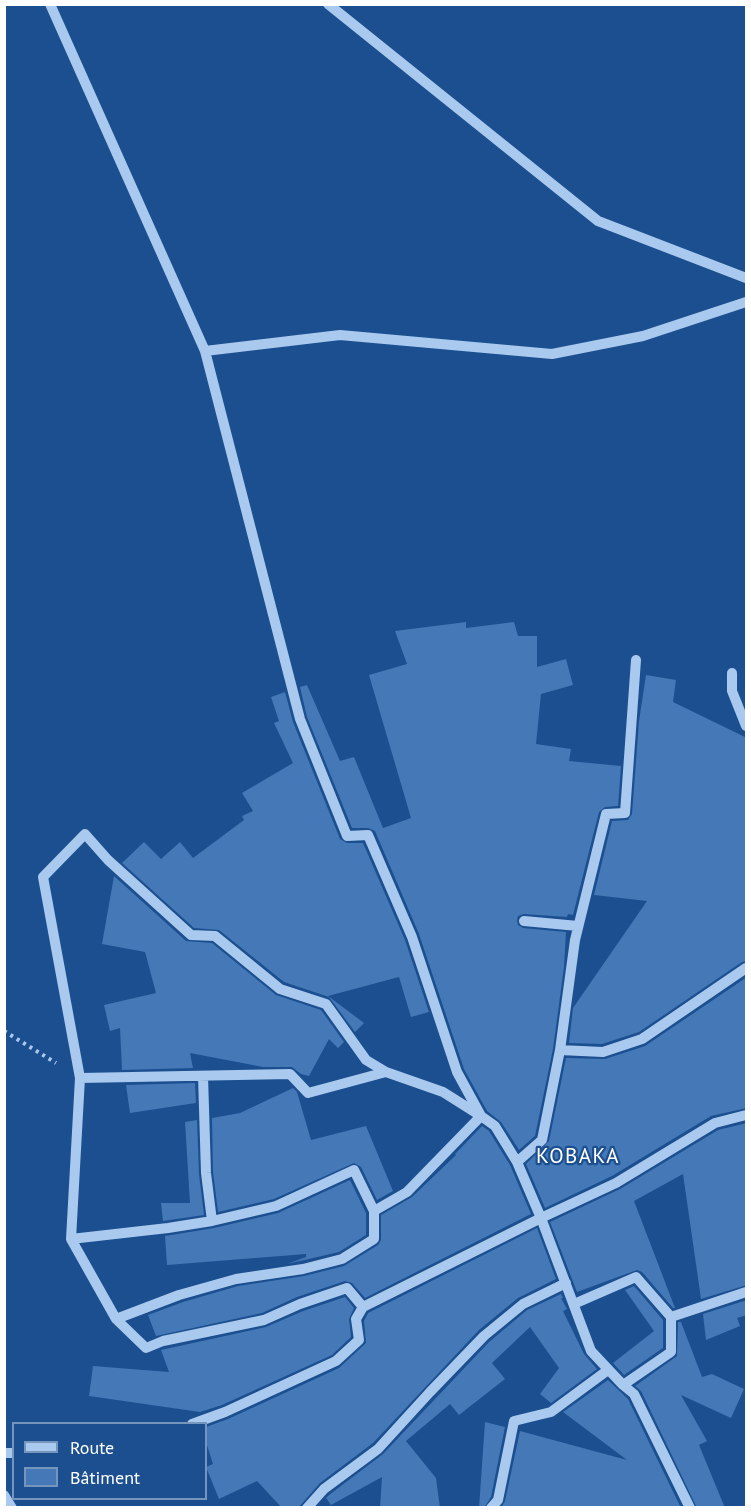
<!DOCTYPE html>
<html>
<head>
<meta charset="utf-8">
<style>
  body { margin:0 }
  #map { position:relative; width:751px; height:1512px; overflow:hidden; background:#1b4f8f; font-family:"PT Sans",sans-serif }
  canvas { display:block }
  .frame { position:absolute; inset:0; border:6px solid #fff; pointer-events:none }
  .legend { position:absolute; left:12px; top:1422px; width:195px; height:78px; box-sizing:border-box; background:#1b4f8f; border:2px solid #7695bc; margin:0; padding:8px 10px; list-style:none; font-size:18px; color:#fff }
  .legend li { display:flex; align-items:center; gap:12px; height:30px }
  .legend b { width:30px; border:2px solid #7695bc }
</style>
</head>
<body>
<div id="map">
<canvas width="751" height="1512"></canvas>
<div class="frame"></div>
<ul class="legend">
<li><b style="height:8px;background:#a9c9ee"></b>Route</li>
<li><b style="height:16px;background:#4478b7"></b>Bâtiment</li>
</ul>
</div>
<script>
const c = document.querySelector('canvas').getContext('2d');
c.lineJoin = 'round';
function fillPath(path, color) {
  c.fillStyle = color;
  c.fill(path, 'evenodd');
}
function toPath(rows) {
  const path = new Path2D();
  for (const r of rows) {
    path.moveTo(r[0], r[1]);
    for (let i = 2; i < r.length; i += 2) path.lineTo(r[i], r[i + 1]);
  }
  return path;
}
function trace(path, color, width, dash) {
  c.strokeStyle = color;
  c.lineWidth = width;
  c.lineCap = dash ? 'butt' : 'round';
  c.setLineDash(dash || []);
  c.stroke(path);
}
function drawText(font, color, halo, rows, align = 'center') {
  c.font = font + ' "PT Sans",sans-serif';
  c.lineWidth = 4.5;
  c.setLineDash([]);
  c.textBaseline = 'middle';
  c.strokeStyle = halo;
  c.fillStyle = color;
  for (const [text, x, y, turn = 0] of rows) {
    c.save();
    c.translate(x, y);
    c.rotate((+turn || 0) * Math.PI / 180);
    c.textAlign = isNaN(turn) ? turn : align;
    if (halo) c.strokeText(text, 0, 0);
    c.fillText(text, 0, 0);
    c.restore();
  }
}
fillPath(toPath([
  [466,622,466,628,514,622,518,636,537,636,537,667,566,659,573,685,541,694,536,744,571,749,569,761,621,766,618,806,605,807,599,812,573,915,568,914,567,917,524,914,518,916,517,920,518,925,523,928,566,932,564,967,553,1049,535,1136,519,1150,501,1122,487,1111,464,1069,419,934,375,831,368,828,352,828,307,717,300,687,307,685,340,761,354,757,383,828,411,818,369,675,407,664,395,631],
  [646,675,676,680,673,702,747,738,747,961,742,962,639,1032,602,1044,569,1043,573,1008,647,901,594,895,612,821,628,820,632,814,639,721],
  [285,692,293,722,340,839,347,843,363,843,405,940,429,1012,411,1017,399,977,328,996,364,1023,355,1032,329,997,284,982,219,930,194,928,122,863,144,842,161,859,180,842,193,858,244,820,242,816,253,811,242,793,293,763,274,723,279,721,271,697],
  [114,876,186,941,212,943,276,995,321,1010,344,1042,338,1048,329,1039,309,1076,301,1074,292,1067,263,1067,190,1053,193,1068,122,1070,120,1028,110,1031,104,1005,156,993,145,952,102,944],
  [747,977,747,1108,711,1116,612,1176,545,1208,526,1164,549,1141,566,1058,605,1059,645,1046],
  [195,1083,196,1103,130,1113,126,1085],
  [293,1088,297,1092,311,1140,366,1126,393,1191,377,1200,361,1167,354,1163,274,1199,218,1212,213,1172,212,1118,240,1113],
  [197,1120,199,1174,204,1215,163,1221,161,1203,190,1203,185,1122],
  [747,1123,747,1285,701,1299,683,1174,634,1201,675,1308,673,1308,642,1272,637,1270,577,1292,550,1222,620,1189,718,1130],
  [482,1126,489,1131,510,1165,531,1214,365,1298,352,1283,345,1281,297,1297,262,1313,156,1336,148,1315,183,1302,238,1286,304,1276,344,1266,378,1245,381,1240,381,1215,412,1197,456,1155,455,1154],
  [350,1180,366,1213,366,1235,339,1252,287,1264,306,1257,306,1254,167,1265,165,1236,214,1228,278,1213],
  [537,1228,556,1279,518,1298,479,1330,373,1443,320,1483,298,1508,282,1508,257,1481,219,1499,206,1467,213,1464,206,1442,206,1427,228,1419,339,1368,366,1343,364,1321,368,1313],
  [634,1286,663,1320,663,1348,624,1375,613,1363,654,1331,625,1290],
  [561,1294,563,1298,561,1298,567,1309,563,1311,584,1354,597,1369,551,1403,540,1394,559,1368,530,1327,492,1363,505,1379,459,1415,450,1404,406,1441,436,1478,440,1508,380,1508,382,1477,331,1505,326,1498,329,1495,383,1454,489,1342,527,1310],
  [345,1297,354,1308,349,1319,351,1337,332,1355,222,1405,200,1412,89,1396,93,1366,169,1372,161,1350,266,1327,303,1311],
  [747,1300,747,1315,737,1318,740,1326,706,1340,703,1314],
  [678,1322,681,1322,702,1377,712,1374,744,1389,731,1418,681,1395,707,1441,699,1445,725,1508,697,1508,641,1391,635,1386,677,1356],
  [608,1380,628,1399,681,1508,501,1508,505,1501,520,1431,627,1460,563,1412],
  [485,1422,505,1427,491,1497,484,1508,479,1508]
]), '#4478b7');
trace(toPath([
  [4,1031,56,1063]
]), '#a9c9ee', 4, [3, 4.5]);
trace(toPath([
  [50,4,205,351,300,719,347,836,368,835,412,937,457,1072,481,1116,495,1126,517,1162,541,1218,591,1351,623,1385,634,1394,690,1508],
  [328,4,598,221,746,278],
  [205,351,340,335,552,354,643,336,746,302],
  [732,673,732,691,746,726],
  [524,921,578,926],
  [560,1050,575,940,606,814,625,813,636,660],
  [203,1076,206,1173,212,1221],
  [80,1078,290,1074,308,1093,386,1072],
  [517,1162,542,1140,560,1050,603,1052,642,1039,746,968],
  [71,1239,168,1228,212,1221,276,1206,354,1170,374,1211,407,1192,481,1116,443,1092,386,1072,366,1060,326,1004,280,989,215,936,191,935,108,860,85,834,43,877,80,1078,71,1239,116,1319,146,1348,163,1341,264,1320,300,1304,347,1288,363,1307],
  [574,1304,636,1277,671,1317],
  [116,1319,179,1295,236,1279,303,1269,342,1259,374,1239,374,1211],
  [623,1385,671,1352,671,1317,746,1292],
  [192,1424,225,1412,336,1361,359,1340,356,1319,363,1307,541,1218,616,1183,715,1123,746,1115],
  [4,1453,14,1453],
  [4,1495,12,1508],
  [307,1508,324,1489,378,1449,430,1392,484,1336,523,1304,566,1283],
  [491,1508,498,1500,514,1421,551,1412,608,1370]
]), '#a9c9ee', 10);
c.letterSpacing = '1.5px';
drawText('21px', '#fff', '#1b4f8f', [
  ["KOBAKA",578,1157]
]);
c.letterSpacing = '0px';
</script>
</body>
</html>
